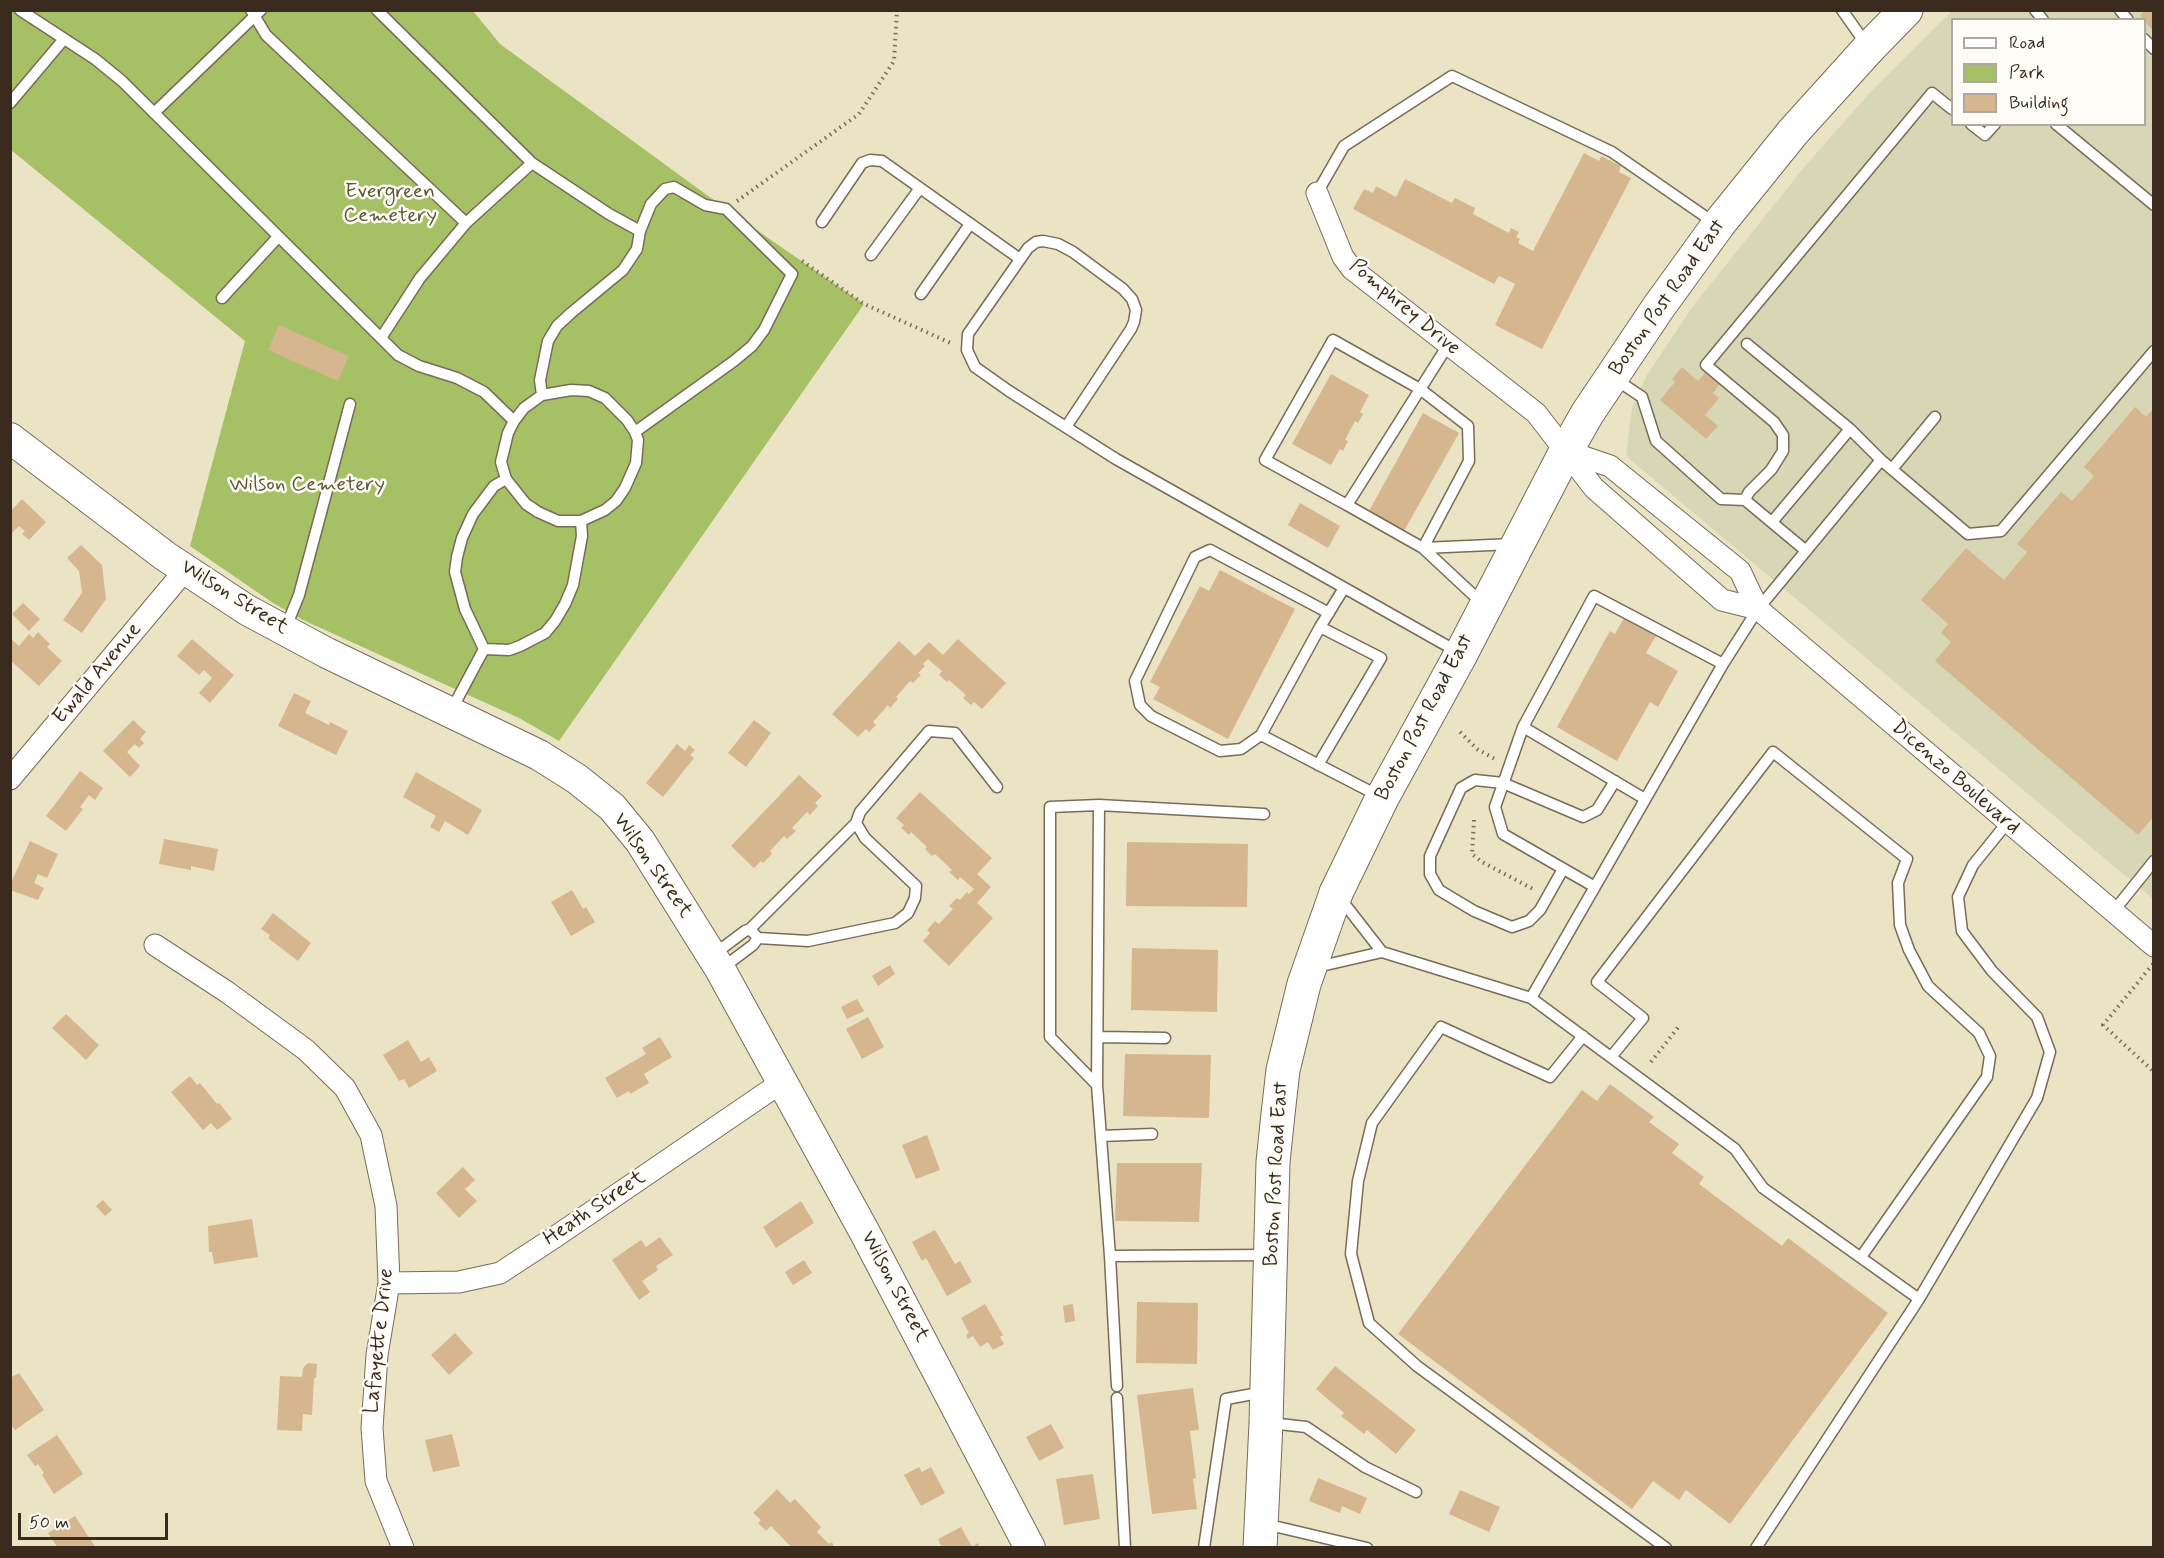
<!DOCTYPE html>
<html>
<head>
<meta charset="utf-8">
<style>
  body { margin:0 }
  #map { position:relative; width:2164px; height:1558px; overflow:hidden; background:#eae4c4; font-family:Mynerve,sans-serif }
  canvas { display:block }
  .frame { position:absolute; inset:0; border:12px solid #3b2a1e; pointer-events:none }
  .legend { position:absolute; left:1951px; top:18px; width:195px; height:108px; box-sizing:border-box; background:#fdfcf7; border:2px solid #afa8a0; margin:0; padding:8px 10px; list-style:none; font-size:18px; color:#3b2a1e }
  .legend li { display:flex; align-items:center; gap:12px; height:30px }
  .legend b { width:30px; border:2px solid #afa8a0 }
  .scale { position:absolute; left:18px; top:1513px; width:150px; height:27px; box-sizing:border-box; border:3px solid #3b2a1e; border-top:0; padding-left:8px; font-size:18px; line-height:21px; white-space:nowrap; color:#3b2a1e; -webkit-text-stroke:4px #fdfcf7; paint-order:stroke }
</style>
</head>
<body>
<div id="map">
<canvas width="2164" height="1558"></canvas>
<div class="frame"></div>
<ul class="legend">
<li><b style="height:8px;background:#fff"></b>Road</li>
<li><b style="height:16px;background:#a6c066"></b>Park</li>
<li><b style="height:16px;background:#d6b68f"></b>Building</li>
</ul>
<div class="scale">50 m</div>
</div>
<script>
const c = document.querySelector('canvas').getContext('2d');
c.lineJoin = 'round';
function fillPath(path, color) {
  c.fillStyle = color;
  c.fill(path, 'evenodd');
}
function toPath(rows) {
  const path = new Path2D();
  for (const r of rows) {
    path.moveTo(r[0], r[1]);
    for (let i = 2; i < r.length; i += 2) path.lineTo(r[i], r[i + 1]);
  }
  return path;
}
function trace(path, color, width, dash) {
  c.strokeStyle = color;
  c.lineWidth = width;
  c.lineCap = dash ? 'butt' : 'round';
  c.setLineDash(dash || []);
  c.stroke(path);
}
function drawText(font, color, halo, rows, align = 'center') {
  c.font = font + ' Mynerve,sans-serif';
  c.lineWidth = 5;
  c.setLineDash([]);
  c.textBaseline = 'middle';
  c.strokeStyle = halo;
  c.fillStyle = color;
  for (const [text, x, y, turn = 0] of rows) {
    c.save();
    c.translate(x, y);
    c.rotate((+turn || 0) * Math.PI / 180);
    c.textAlign = isNaN(turn) ? turn : align;
    if (halo) c.strokeText(text, 0, 0);
    c.fillText(text, 0, 0);
    c.restore();
  }
}
fillPath(toPath([
  [1952,11,2153,11,2153,899,1626,456,1632,408,1647,375,1693,306,1806,165,1867,96],
  [1952,20,2144,20,2144,124,1952,124]
]), '#d7d6b5');
fillPath(toPath([
  [10,11,473,11,500,44,726,209,864,304,559,741,519,718,303,620,273,603,190,546,245,341,11,150]
]), '#a6c066');
fillPath(toPath([
  [2145,10,2154,10,2154,27,2151,29,2140,15],
  [1584,153,1599,161,1601,156,1621,166,1619,172,1631,178,1542,349,1495,325,1515,284,1499,276,1494,284,1353,209,1364,189,1373,193,1376,186,1396,197,1405,179,1452,203,1455,198,1475,208,1473,214,1509,233,1511,228,1519,232,1516,237,1520,239,1518,243,1533,251],
  [279,325,349,356,338,381,268,350],
  [1682,367,1698,381,1707,370,1721,382,1713,393,1719,398,1705,415,1718,426,1706,439,1660,400,1675,382,1672,379],
  [1331,374,1369,395,1360,412,1363,414,1358,423,1355,421,1345,440,1348,441,1343,451,1340,449,1331,465,1292,444],
  [2135,407,2146,417,2154,408,2154,816,2138,835,1935,661,1951,642,1941,633,1948,624,1921,600,1966,548,2004,580,2027,552,2017,544,2061,492,2072,501,2094,476,2084,467],
  [1423,413,1459,433,1404,531,1369,511],
  [22,499,46,522,29,540,22,534,25,531,19,526,10,535,10,512],
  [1300,503,1340,526,1328,548,1288,525],
  [81,545,102,565,106,599,82,633,63,620,82,593,79,571,67,558],
  [1220,570,1295,609,1228,739,1153,699,1160,687,1150,682,1200,586,1209,591],
  [23,603,40,619,29,631,12,614],
  [1624,618,1656,636,1646,653,1678,671,1658,707,1650,702,1617,761,1557,727,1610,631,1615,634],
  [38,632,50,644,47,647,62,661,39,686,10,660,10,638,19,646,29,634,33,638],
  [192,639,234,675,210,703,199,693,212,678,204,670,199,675,177,656],
  [958,639,1006,683,982,709,974,702,971,705,963,698,966,695,949,680,947,682,939,675,942,671,928,659,923,664,925,666,918,673,921,675,913,683,910,681,896,697,898,699,890,708,888,705,873,722,876,725,869,732,866,729,858,737,832,714,899,641,915,656,929,642,943,655],
  [294,693,311,701,305,713,329,725,330,722,348,731,336,755,278,726],
  [133,720,146,732,140,739,144,743,139,748,135,744,127,752,140,766,130,777,103,751],
  [754,720,771,733,746,767,728,753],
  [677,744,685,751,689,745,695,750,690,755,694,758,663,797,646,783],
  [80,771,103,788,95,800,89,795,80,807,83,809,66,831,46,816],
  [416,772,482,810,468,835,445,821,439,832,430,827,436,816,403,797],
  [799,775,822,796,815,803,818,806,810,815,807,812,792,828,796,831,787,839,784,836,770,851,772,854,763,863,761,861,754,868,731,846],
  [920,792,992,858,977,874,991,887,977,903,993,918,949,966,923,941,930,933,927,930,935,921,939,924,953,909,949,906,957,898,960,900,967,892,969,894,974,889,960,877,958,880,949,872,952,870,935,854,932,856,925,849,927,847,911,832,909,835,901,828,904,825,896,818],
  [164,839,218,849,214,871,191,866,191,870,159,864],
  [30,841,58,854,47,878,38,874,34,883,44,888,38,900,10,890,10,885],
  [1127,842,1248,844,1247,907,1126,906],
  [572,890,583,909,586,907,595,922,571,936,551,902],
  [273,913,311,943,298,961,268,938,270,935,261,929],
  [1132,948,1218,950,1217,1012,1131,1010],
  [890,965,895,974,878,986,872,976],
  [857,999,864,1011,847,1019,841,1007],
  [66,1014,99,1045,86,1060,52,1028],
  [868,1017,884,1047,862,1059,846,1029],
  [660,1037,672,1057,644,1074,649,1083,630,1094,629,1091,617,1098,605,1078,646,1054,642,1048],
  [408,1040,421,1062,429,1057,437,1071,409,1088,404,1079,399,1081,383,1055],
  [1125,1054,1211,1055,1209,1118,1123,1116],
  [190,1076,197,1085,200,1083,217,1104,219,1103,232,1119,217,1130,211,1123,203,1130,171,1092],
  [1610,1084,1654,1117,1649,1122,1679,1144,1672,1153,1704,1177,1699,1184,1782,1246,1788,1238,1888,1313,1730,1524,1686,1490,1679,1500,1653,1481,1632,1509,1398,1334,1582,1090,1597,1101],
  [927,1135,940,1170,916,1179,902,1145],
  [1117,1163,1202,1163,1199,1222,1115,1221],
  [463,1167,475,1180,465,1189,477,1201,459,1218,436,1193],
  [103,1200,112,1210,105,1216,96,1206],
  [801,1201,814,1223,776,1248,763,1227],
  [252,1219,258,1257,214,1264,212,1252,209,1252,208,1226],
  [935,1230,955,1264,960,1261,972,1282,947,1296,926,1258,922,1261,912,1242],
  [660,1237,673,1255,656,1266,658,1270,642,1281,650,1292,639,1300,612,1260,641,1240,646,1247],
  [804,1260,812,1273,793,1285,785,1272],
  [1137,1302,1198,1303,1197,1364,1136,1363],
  [985,1304,1003,1335,1000,1337,1004,1344,993,1350,988,1342,980,1347,973,1336,968,1339,966,1335,969,1333,961,1318],
  [1073,1304,1075,1321,1065,1323,1063,1306],
  [455,1333,473,1353,449,1375,431,1355],
  [308,1363,317,1364,316,1378,314,1378,312,1415,303,1414,302,1431,277,1430,280,1376,302,1377,303,1368],
  [1335,1366,1416,1430,1396,1454,1367,1430,1364,1434,1341,1416,1344,1413,1316,1389],
  [19,1373,44,1410,15,1430,10,1424,10,1378],
  [1193,1388,1199,1430,1190,1431,1196,1478,1193,1479,1197,1509,1152,1514,1137,1395],
  [1051,1424,1064,1448,1039,1461,1026,1437],
  [452,1434,460,1466,433,1472,425,1440],
  [57,1435,83,1474,54,1494,42,1475,44,1473,38,1464,35,1466,27,1455],
  [919,1467,922,1472,931,1467,945,1493,921,1506,904,1475],
  [1093,1474,1100,1519,1064,1525,1056,1479],
  [1318,1478,1367,1498,1360,1514,1342,1506,1340,1513,1309,1501],
  [777,1489,790,1503,795,1499,821,1527,817,1532,829,1544,832,1542,834,1548,792,1548,771,1526,766,1531,758,1523,761,1520,753,1513],
  [1460,1490,1500,1507,1489,1532,1449,1514],
  [75,1516,96,1548,58,1548,48,1533],
  [961,1527,972,1547,978,1543,980,1548,942,1548,938,1539]
]), '#d6b68f');
const lane = toPath([
  [20,10,95,59,122,81,398,355,419,366,457,378,484,392,514,421,524,408,542,395,571,390,589,391,605,398,627,420,635,432,638,440,636,463,625,488,616,501,605,510,581,521,558,521,538,512,526,504,506,479,494,486,473,514,462,538,457,557,455,572,465,609,484,649,509,650,520,646,545,633,555,621,565,604,573,585,582,536,581,521],
  [251,10,266,35,466,223,532,163,609,214,640,231,651,204,665,189,674,187,705,205,726,209,792,274,764,330,752,346,734,361,635,432],
  [377,10,532,163],
  [1842,10,1866,44],
  [2035,10,2043,20],
  [2120,10,2128,20],
  [2144,39,2154,49],
  [10,103,64,39],
  [154,113,261,10],
  [1971,124,1985,135,1995,124],
  [2056,124,2154,205],
  [1317,193,1344,146,1452,76,1612,152,1716,224],
  [822,222,862,163,870,160,882,161,1020,259],
  [871,255,920,188],
  [921,294,970,224],
  [222,298,278,237],
  [381,338,420,278,466,223],
  [1747,344,1850,429,1881,460],
  [1448,345,1347,505,1423,548,1483,604],
  [1615,379,1642,397,1656,441,1721,499,1745,500,1805,550],
  [542,395,540,380,548,341,557,326,571,313,623,270,637,249,640,231],
  [1066,427,1131,329,1134,322,1136,310,1132,299,1123,289,1073,252,1058,244,1043,241,1036,242,1028,248,968,334,967,350,975,367,1009,391,1116,459,1458,652],
  [1892,469,1935,417],
  [506,479,501,462,508,433,514,421],
  [1745,500,1749,492,1771,470,1783,451,1783,435,1774,422,1706,365,1932,93,1952,109],
  [1347,505,1265,460,1333,340,1420,389,1468,426,1469,461,1423,548],
  [1772,522,1850,429],
  [1423,548,1513,544],
  [1344,588,1320,627,1261,735,1379,796],
  [286,627,299,595,350,404],
  [452,709,484,649],
  [1523,727,1495,807,1503,834,1595,887],
  [1261,735,1241,749,1220,751,1151,716,1140,705,1135,681,1195,557,1210,550,1329,613],
  [1318,765,1381,658,1320,627],
  [1645,799,1523,727,1594,596,1723,664],
  [1099,805,1264,814],
  [1563,869,1540,910,1529,921,1512,927,1474,911,1439,890,1430,874,1430,856,1461,788,1475,780,1503,783,1583,817,1597,810,1615,781],
  [1340,898,1382,952],
  [2113,912,2154,861],
  [750,929,856,823],
  [758,938,808,941,895,923,908,913,915,898,916,886,865,838,856,823,860,812,929,731,955,733,997,787],
  [713,955,745,931,750,929,758,938,753,945,721,969],
  [1317,967,1382,952,1531,998,1735,1149,1763,1188,1919,1299,2037,1098,2050,1052,2037,1017,1992,971,1962,931,1958,897,1973,865,2007,823],
  [1531,998,1723,664,1758,609,1881,460,1968,534,2001,531,2154,351],
  [1583,1036,1550,1077,1441,1027,1372,1123,1358,1181,1351,1254,1369,1323,1417,1366,1666,1548],
  [1098,1037,1165,1038],
  [1611,1057,1643,1018,1597,982,1773,752,1907,859,1898,883,1900,925,1909,950,1928,986,1979,1033,1990,1056,1987,1077,1861,1257],
  [1097,1085,1050,1037,1050,807,1099,805,1097,1085,1110,1256,1117,1386],
  [1101,1136,1152,1134],
  [1110,1256,1269,1255],
  [1117,1398,1125,1548],
  [1270,1423,1306,1427,1365,1467,1416,1492],
  [1265,1524,1367,1548],
  [1204,1548,1226,1399,1264,1392],
  [1756,1548,1919,1299]
]);
const street = toPath([
  [1317,193,1343,257,1352,269,1536,413,1594,488,1722,600,1758,609],
  [1566,451,1610,466,1740,571,1758,609,2154,946],
  [10,779,186,569],
  [155,945,227,992,306,1050,345,1088,371,1135,386,1206,389,1283,377,1355,372,1428,376,1481,403,1548],
  [389,1283,459,1282,500,1273,555,1237,782,1082]
]);
const secondary = toPath([
  [10,438,165,556,247,610,327,653,539,755,577,779,612,807,640,841,720,969,864,1231,1030,1548]
]);
const primary = toPath([
  [1869,48,1906,10],
  [1461,654,1566,451,1587,414,1658,308,1718,225],
  [1260,1548,1266,1423,1273,1162,1278,1114,1283,1070,1304,984,1336,893]
]);
const highway = toPath([
  [1718,225,1793,132,1869,48],
  [1336,893,1382,798,1461,654]
]);
trace(lane, '#786b58', 13);
trace(street, '#786b58', 23);
trace(secondary, '#786b58', 32);
trace(primary, '#786b58', 35);
trace(highway, '#786b58', 35);
trace(toPath([
  [737,201,859,114,894,61,897,10],
  [802,261,864,304,953,344],
  [1460,732,1477,749,1495,759],
  [1474,820,1472,854,1482,862,1535,890],
  [2153,964,2103,1025,2154,1072],
  [1651,1062,1680,1025]
]), '#786b58', 4, [1.5, 4.5]);
trace(lane, '#fff', 10);
trace(street, '#fff', 21);
trace(secondary, '#fff', 30);
trace(primary, '#fff', 33);
trace(highway, '#fff', 33);
drawText('21px', '#5b5734', '#fdfcf7', [
  ["Evergreen",390,193],
  ["Cemetery",390,217],
  ["Wilson Cemetery",307,486]
]);
drawText('21px', '#3b2a1e', '#fdfcf7', [
  ["Boston Post Road East",1668,298,-55],
  ["Pomphrey Drive",1404,308,40],
  ["Wilson Street",234,598,32],
  ["Ewald Avenue",98,674,-50],
  ["Boston Post Road East",1425,718,-62],
  ["Dicenzo Boulevard",1955,778,41],
  ["Wilson Street",652,866,55],
  ["Boston Post Road East",1277,1174,-87],
  ["Heath Street",595,1209,-34],
  ["Wilson Street",894,1287,62],
  ["Lafayette Drive",380,1341,-84]
]);
</script>
</body>
</html>
